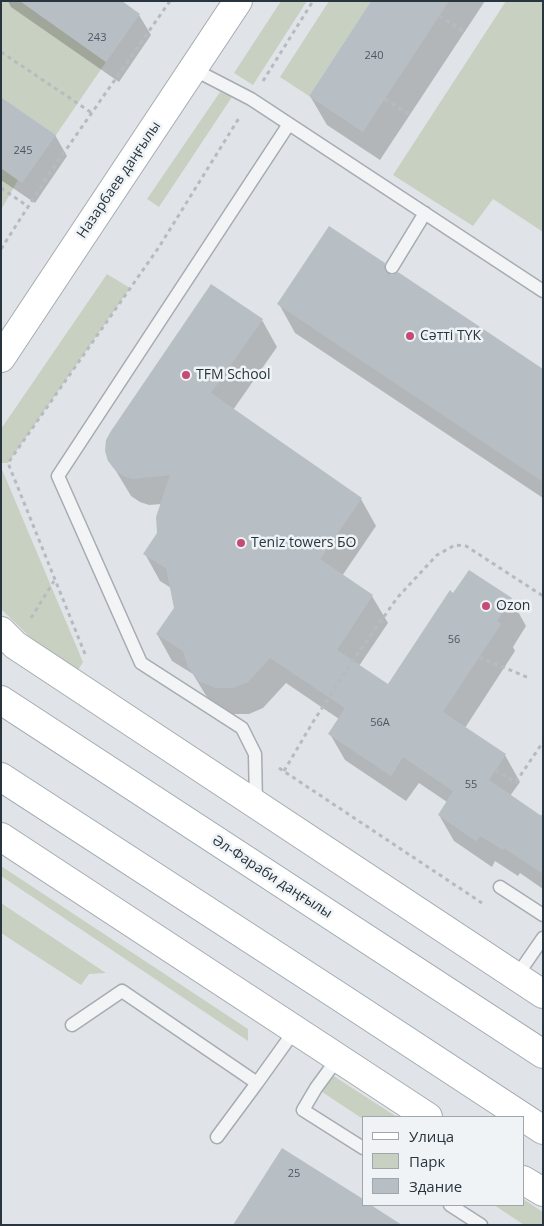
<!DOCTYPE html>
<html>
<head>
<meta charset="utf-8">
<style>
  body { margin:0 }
  #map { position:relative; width:544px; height:1226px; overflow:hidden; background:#e0e4e8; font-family:"Open Sans",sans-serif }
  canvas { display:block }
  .frame { position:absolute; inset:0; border:2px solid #29353e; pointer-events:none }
  .legend { position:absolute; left:362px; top:1116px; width:162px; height:90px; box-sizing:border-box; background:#eff3f6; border:1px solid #a0a7ac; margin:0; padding:6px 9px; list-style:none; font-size:15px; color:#29353e }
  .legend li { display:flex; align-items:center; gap:10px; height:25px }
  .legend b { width:25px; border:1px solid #a0a7ac }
</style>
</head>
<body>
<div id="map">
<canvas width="544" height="1226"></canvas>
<div class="frame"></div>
<ul class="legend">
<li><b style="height:6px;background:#fff"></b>Улица</li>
<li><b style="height:14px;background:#c8d1c1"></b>Парк</li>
<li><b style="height:14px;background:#b7bfc4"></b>Здание</li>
</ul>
</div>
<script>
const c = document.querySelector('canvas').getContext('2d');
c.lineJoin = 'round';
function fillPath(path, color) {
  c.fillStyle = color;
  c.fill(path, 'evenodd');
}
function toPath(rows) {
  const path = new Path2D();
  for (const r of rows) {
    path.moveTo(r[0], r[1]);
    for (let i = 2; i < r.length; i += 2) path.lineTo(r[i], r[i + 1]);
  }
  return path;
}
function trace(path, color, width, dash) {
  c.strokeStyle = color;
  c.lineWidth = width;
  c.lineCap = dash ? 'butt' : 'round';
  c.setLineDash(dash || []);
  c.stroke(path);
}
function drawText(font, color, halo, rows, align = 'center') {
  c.font = font + ' "Open Sans",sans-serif';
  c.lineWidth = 5;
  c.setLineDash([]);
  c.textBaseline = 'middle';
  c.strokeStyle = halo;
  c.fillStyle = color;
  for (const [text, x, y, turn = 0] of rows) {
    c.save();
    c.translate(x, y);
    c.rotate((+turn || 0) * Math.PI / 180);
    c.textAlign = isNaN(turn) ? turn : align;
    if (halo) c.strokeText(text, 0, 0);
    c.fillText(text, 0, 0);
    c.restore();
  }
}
fillPath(toPath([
  [1,1,20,1,106,62,56,135,1,97],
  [281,1,307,1,253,85,234,73],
  [329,1,371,1,309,96,280,77],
  [506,1,543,1,543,232,493,199,473,226,393,175],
  [220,92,232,97,159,207,147,199],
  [1,168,18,180,1,210],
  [107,274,130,288,8,463,1,463,1,429],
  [1,467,83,662,77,672,32,639,1,609],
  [1,866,248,1029,248,1041,1,876],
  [1,903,106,973,89,974,81,985,1,933],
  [329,1073,397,1117,363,1117,363,1119,316,1088],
  [523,1199,543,1212,543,1225,524,1225,494,1205,523,1205]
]), '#c8d1c1');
fillPath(toPath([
  [8,1,120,1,139,15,151,35,119,82,11,7],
  [373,1,485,1,380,160,327,125,310,96],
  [1,98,55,135,67,156,35,203,1,180],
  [384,264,391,276,543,370,543,498,295,333,279,304],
  [262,320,277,347,233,410,361,499,376,526,342,576,372,596,388,623,359,666,389,686,454,595,511,599,526,626,513,647,515,651,465,728,505,755,520,782,510,796,540,817,543,813,543,889,520,873,518,876,495,861,492,867,454,841,439,815,447,802,419,783,406,801,345,760,330,734,339,719,286,683,263,708,249,714,232,714,216,708,205,694,193,674,172,661,157,634,175,608,171,588,160,581,145,554,158,533,162,504,149,505,140,502,131,496,110,461]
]), '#0003');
fillPath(toPath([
  [20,1,122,1,140,14,106,62],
  [371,1,449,1,363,132,309,96],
  [1,97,56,135,22,183,1,168],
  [329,226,385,263,384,267,387,274,392,275,398,272,543,369,543,482,277,304],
  [211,284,263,319,211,393,362,498,320,559,373,595,337,650,388,684,450,590,453,593,469,570,512,598,497,621,501,624,443,712,506,754,489,780,543,817,543,874,504,848,503,850,480,836,476,841,438,815,453,791,403,757,391,776,328,734,345,708,270,658,248,682,233,688,216,688,199,681,188,667,183,651,156,634,174,608,166,568,143,554,157,533,156,517,170,475,133,479,123,476,115,470,108,461,105,451,106,440,111,431],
  [282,1148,363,1199,363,1205,371,1205,402,1225,233,1225]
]), '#b7bfc4');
const lane = toPath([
  [193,69,251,99,543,291],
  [392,267,425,213],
  [256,805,255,754,242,728,141,663,58,476,289,124],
  [500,887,543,915],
  [516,977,543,938],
  [72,1025,122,991,257,1083,295,1030],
  [338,1058,316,1088,303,1110,363,1148],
  [217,1137,257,1083],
  [450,1205,481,1225]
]);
const secondary = toPath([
  [1,358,238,1],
  [1,631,15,645,543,994],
  [1,837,428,1117],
  [523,1180,543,1192]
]);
const primary = toPath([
  [1,700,543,1054],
  [1,777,340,997,543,1130]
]);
trace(lane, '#a5acb2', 15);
trace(secondary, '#a5acb2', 30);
trace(primary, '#a0abb3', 30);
trace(toPath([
  [439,16,465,32],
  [1,52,92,113],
  [263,81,313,1],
  [385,99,410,115],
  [1,188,29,207],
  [1,249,49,174,170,1],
  [31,618,54,581],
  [85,654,8,463,159,247,239,118],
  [479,657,529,678],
  [279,768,482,903],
  [495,770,516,782,543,742],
  [284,771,313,722,350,665,397,598,437,555,455,545,466,546,543,596]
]), '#b6bbbf', 3, [4, 4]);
trace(lane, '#f2f4f6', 12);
trace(secondary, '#fff', 28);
trace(primary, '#fff', 28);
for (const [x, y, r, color] of [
  [410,336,5,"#c64b74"],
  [186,375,5,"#c64b74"],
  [241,543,5,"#c64b74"],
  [486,606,5,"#c64b74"]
]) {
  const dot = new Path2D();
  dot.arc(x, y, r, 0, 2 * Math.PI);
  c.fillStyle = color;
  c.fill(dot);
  trace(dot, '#eff3f6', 2);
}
drawText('11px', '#4c5860', null, [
  ["243",97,38],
  ["240",374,56],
  ["245",23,151],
  ["56",454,640],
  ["56А",380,723],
  ["55",471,785],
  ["25",294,1174]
]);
drawText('14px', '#29353e', '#eff3f6', [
  ["Назарбаев даңғылы",119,180,-56],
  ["Әл-Фараби даңғылы",272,877,33]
]);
drawText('14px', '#29353e', '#eff3f6', [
  ["Сәтті ТҮК",420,336],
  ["TFM School",196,375],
  ["Teniz towers БО",251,543],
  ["Ozon",496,606]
], 'left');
</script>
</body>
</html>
